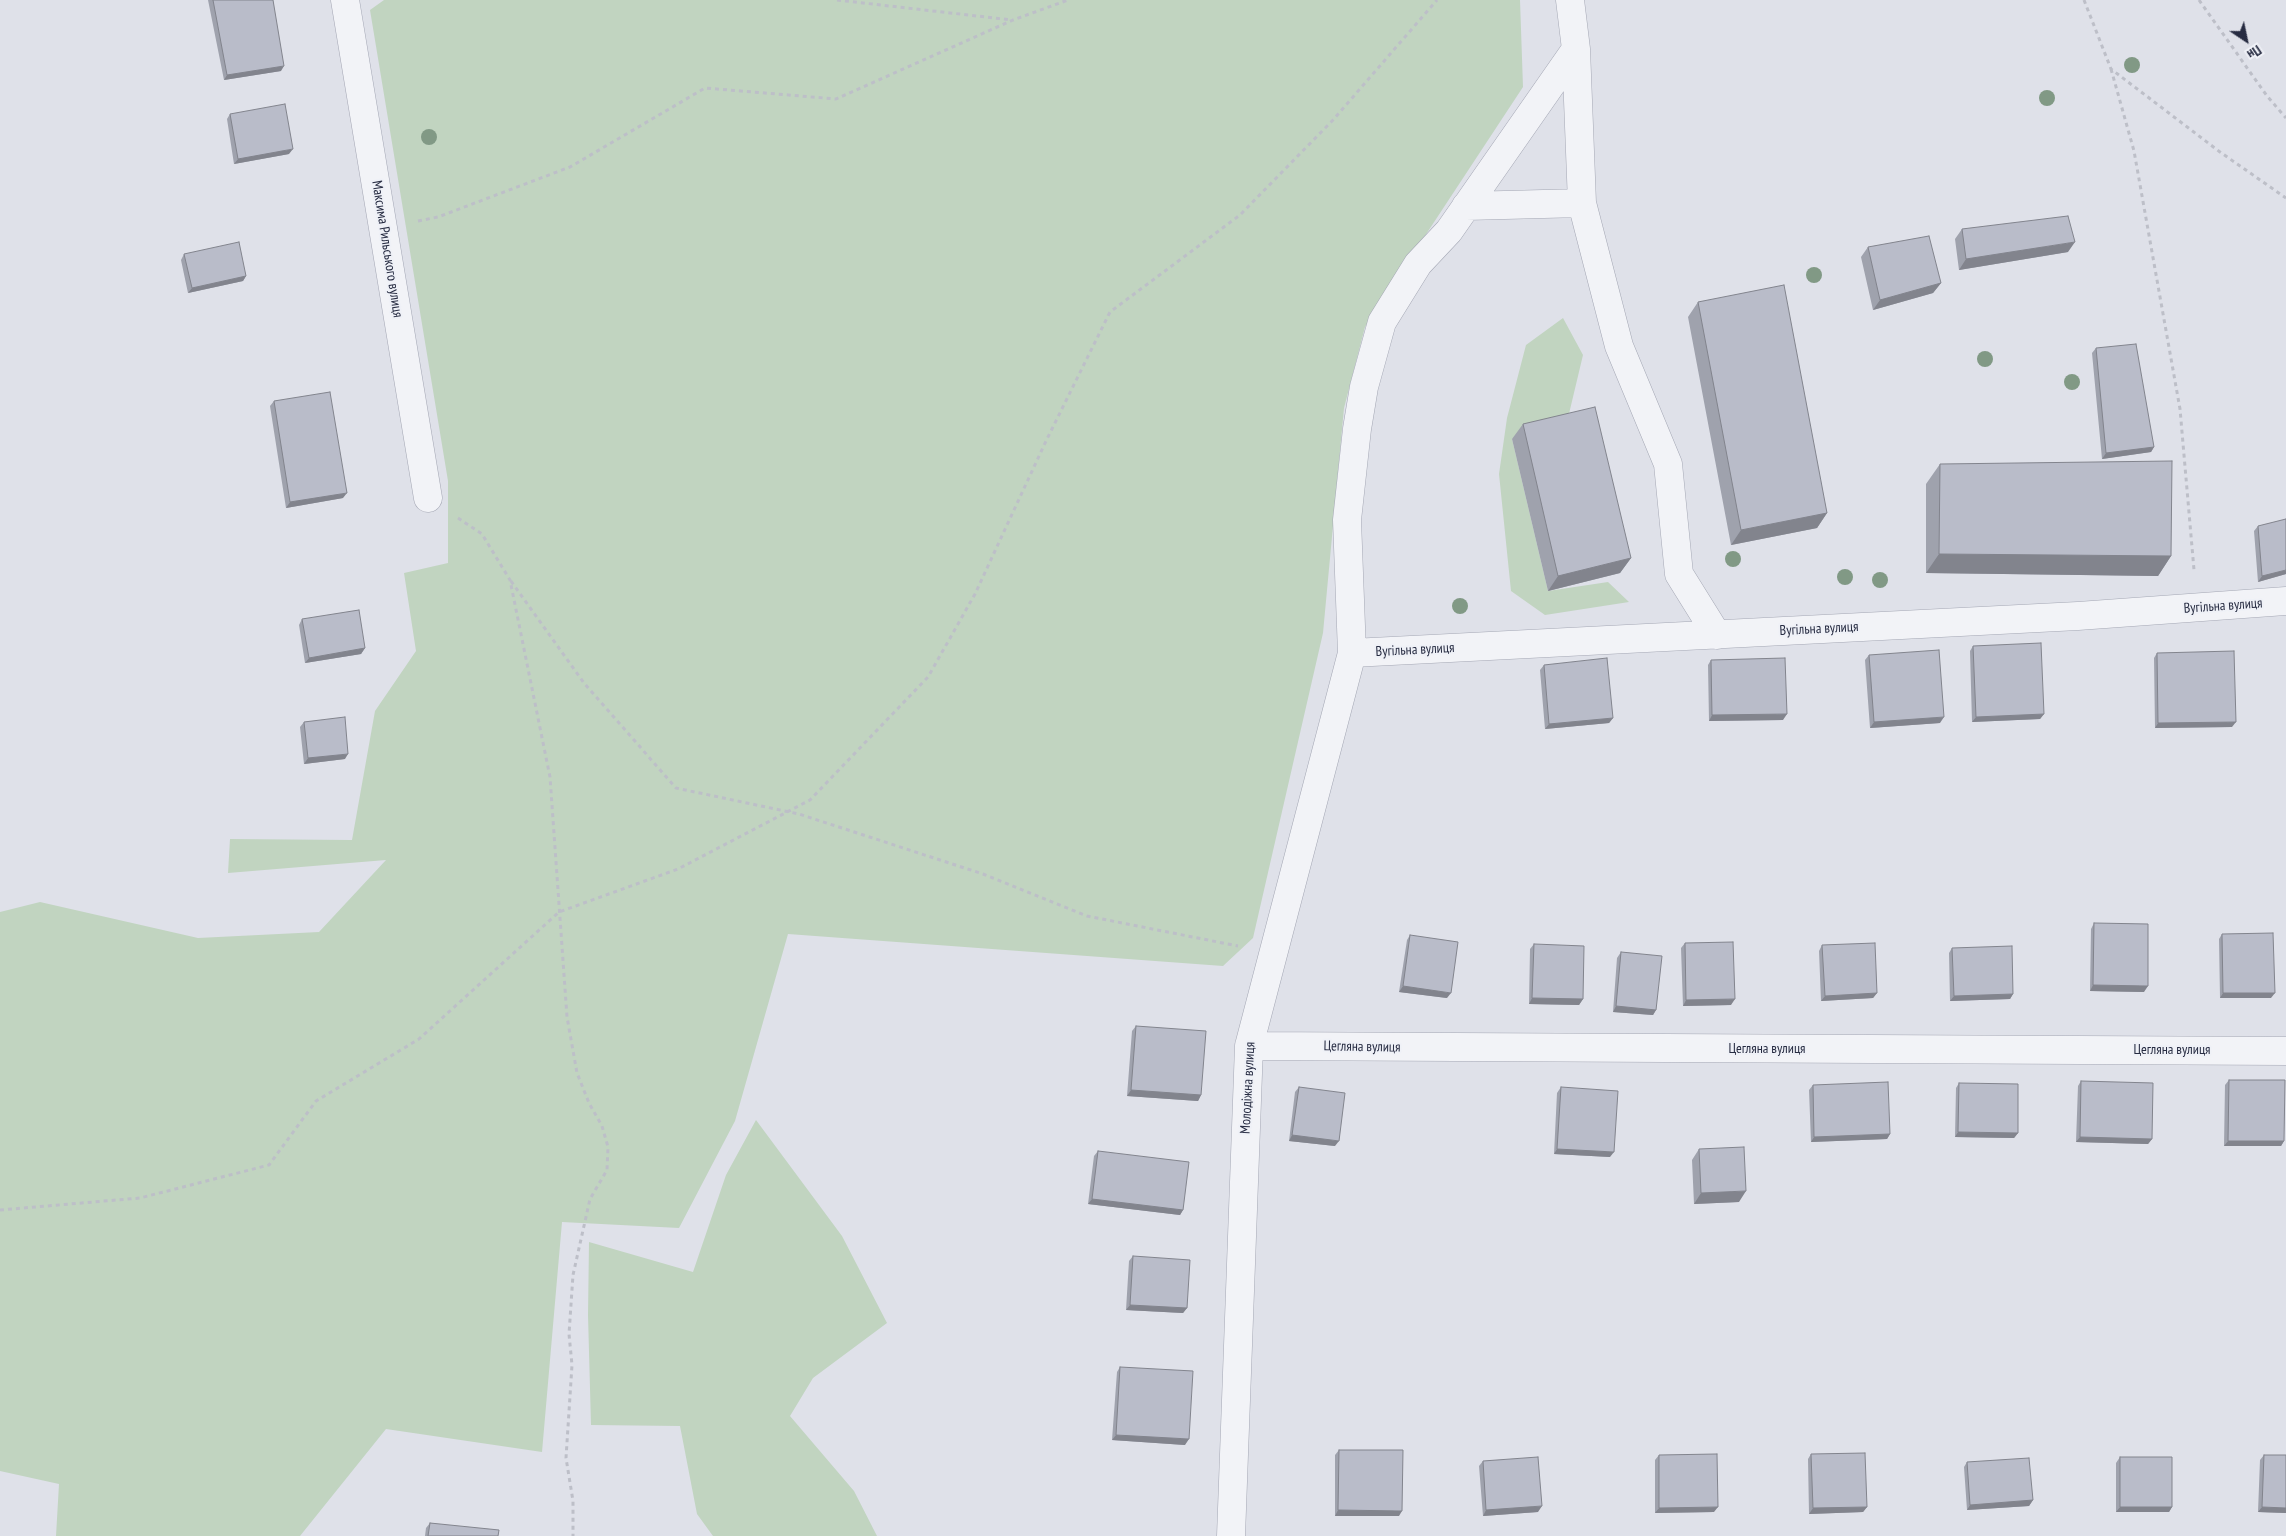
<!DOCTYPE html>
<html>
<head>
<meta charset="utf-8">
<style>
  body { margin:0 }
  #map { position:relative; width:2286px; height:1536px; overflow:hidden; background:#dfe1e9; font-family:"PT Sans Narrow",sans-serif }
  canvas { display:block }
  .north { position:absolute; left:2221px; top:15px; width:50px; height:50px; -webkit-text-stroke:4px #eff1f7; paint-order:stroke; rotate:146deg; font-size:14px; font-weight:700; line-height:20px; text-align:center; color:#272c42 }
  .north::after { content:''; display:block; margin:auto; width:18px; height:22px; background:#272c42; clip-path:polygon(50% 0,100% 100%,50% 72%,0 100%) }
</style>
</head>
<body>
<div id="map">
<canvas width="2286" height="1536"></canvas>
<div class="north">Пн</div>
</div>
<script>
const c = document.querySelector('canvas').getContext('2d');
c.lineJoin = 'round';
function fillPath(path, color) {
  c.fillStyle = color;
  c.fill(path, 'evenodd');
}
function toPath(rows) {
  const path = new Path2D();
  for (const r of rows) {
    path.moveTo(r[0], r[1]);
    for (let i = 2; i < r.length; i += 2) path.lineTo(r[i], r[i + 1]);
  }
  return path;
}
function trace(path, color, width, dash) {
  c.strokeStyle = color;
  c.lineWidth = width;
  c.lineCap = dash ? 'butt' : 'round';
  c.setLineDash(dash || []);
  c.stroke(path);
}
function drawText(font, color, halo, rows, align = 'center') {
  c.font = font + ' "PT Sans Narrow",sans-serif';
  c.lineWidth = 4;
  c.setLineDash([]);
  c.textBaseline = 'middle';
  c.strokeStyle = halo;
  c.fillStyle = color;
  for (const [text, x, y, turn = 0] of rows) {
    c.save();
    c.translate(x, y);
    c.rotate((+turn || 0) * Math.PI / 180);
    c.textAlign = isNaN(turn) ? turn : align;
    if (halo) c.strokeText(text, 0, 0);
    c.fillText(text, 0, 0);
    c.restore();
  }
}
fillPath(toPath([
  [384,0,1520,0,1523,87,1365,327,1344,408,1323,633,1253,938,1223,966,788,934,735,1121,679,1228,562,1222,542,1452,386,1429,300,1536,56,1536,59,1484,0,1471,0,912,40,902,198,938,319,932,386,860,228,873,230,839,352,840,375,711,416,651,404,573,448,563,448,481,370,10],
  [1563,318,1583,355,1568,418,1512,439,1548,591,1608,582,1629,602,1545,615,1511,591,1499,474,1507,418,1526,345],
  [756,1120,842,1236,887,1323,813,1378,790,1416,854,1491,877,1536,713,1536,697,1514,680,1426,591,1425,588,1315,589,1242,693,1272,726,1175]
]), '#c1d4c0');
const minor = toPath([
  [345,0,428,498],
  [1576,49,1582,203,1619,346,1668,464,1679,574,1717,635],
  [1466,206,1582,203],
  [1352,653,2078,616,2286,601],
  [1249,1046,2286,1051],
  [1231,1536,1249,1046,1352,653,1347,520,1357,429,1364,387,1382,322,1418,264,1449,231,1576,49,1570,0]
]);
trace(minor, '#a4a7b4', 29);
trace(toPath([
  [837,0,1012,20],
  [2084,0,2111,69,2220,152,2286,198],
  [2199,0,2267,96,2286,118],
  [2111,69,2134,151,2180,409,2194,570],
  [418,221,438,217,570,167,705,88,836,99,1013,20,1068,0],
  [458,518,482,534,510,580,550,777,567,1017,577,1073,589,1103,602,1126,608,1147,607,1170,590,1199,573,1275,569,1334,572,1365,566,1458,573,1501,573,1536],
  [511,581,584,683,676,788,799,814,983,874,1087,916,1238,946],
  [0,1210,140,1198,269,1165,316,1101,419,1039,559,912,678,869,810,800,928,677,975,594,1046,441,1110,312,1240,215,1333,120,1437,0]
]), '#bdbfc8', 3, [4, 4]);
trace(minor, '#f2f3f7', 28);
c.fillStyle = '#819985';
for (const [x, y] of [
  [2132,65],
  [2047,98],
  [429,137],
  [1814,275],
  [1985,359],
  [2072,382],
  [1733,559],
  [1845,577],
  [1880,580],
  [1460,606]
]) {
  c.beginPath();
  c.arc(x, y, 8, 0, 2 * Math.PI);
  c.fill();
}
fillPath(toPath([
  [208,0,273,0,281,71,224,80],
  [230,114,289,154,234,164,227,119],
  [1962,229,2068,252,1959,270,1955,239],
  [1868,247,1941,283,1933,293,1873,310,1861,257],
  [184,254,246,276,243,281,188,293,181,260],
  [1698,302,1827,513,1817,528,1731,545,1688,317],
  [2096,348,2154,447,2151,452,2102,459,2092,353],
  [274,401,343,498,286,508,270,406],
  [1523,424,1631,558,1620,573,1548,591,1512,439],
  [1940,464,2171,556,2158,576,1926,573,1926,484],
  [2258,526,2286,574,2258,582,2254,531],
  [302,619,365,648,361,654,305,663,299,625],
  [1973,646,2044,714,2040,719,1972,722,1970,651],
  [2157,653,2232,727,2155,728,2154,658],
  [1869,655,1940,723,1870,728,1865,660],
  [1711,660,1783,720,1709,721,1708,665],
  [1544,665,1613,718,1609,723,1545,729,1540,670],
  [304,722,345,759,304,764,300,727],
  [2094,923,2144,992,2090,991,2091,929],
  [2222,934,2271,998,2220,998,2219,939],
  [1410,935,1447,998,1399,992,1407,940],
  [1685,943,1731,1005,1683,1006,1681,948],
  [1534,944,1583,999,1579,1005,1529,1004,1530,949],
  [1822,945,1877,993,1873,998,1821,1001,1819,951],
  [1952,948,2013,994,2010,999,1950,1001,1949,953],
  [1621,952,1656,1010,1653,1015,1613,1012,1617,958],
  [1136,1026,1201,1095,1198,1101,1127,1096,1132,1031],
  [2229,1080,2284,1141,2281,1146,2224,1146,2225,1085],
  [2081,1081,2152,1139,2148,1144,2076,1142,2078,1086],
  [1959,1083,2018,1133,2014,1138,1955,1137,1956,1088],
  [1813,1085,1890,1134,1887,1139,1811,1142,1809,1090],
  [1299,1087,1335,1146,1289,1141,1295,1092],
  [1561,1087,1610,1157,1554,1154,1557,1093],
  [1699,1149,1739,1202,1694,1204,1692,1160],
  [1098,1151,1183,1210,1180,1215,1088,1204,1094,1156],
  [1133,1256,1187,1308,1183,1313,1126,1310,1129,1261],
  [1120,1367,1185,1445,1112,1440,1117,1372],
  [1339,1450,1399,1516,1335,1516,1335,1455],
  [1811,1454,1867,1507,1863,1512,1809,1514,1808,1459],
  [1659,1455,1714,1512,1655,1513,1655,1460],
  [2264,1455,2286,1513,2258,1512,2260,1460],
  [2120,1457,2172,1507,2169,1512,2116,1512,2116,1463],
  [1483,1461,1538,1512,1483,1516,1479,1466],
  [1967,1462,2033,1500,2029,1506,1967,1510,1964,1467],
  [430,1523,498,1536,425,1536,426,1528]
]), '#9fa2ad');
fillPath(toPath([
  [284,66,281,71,224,80,227,75],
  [293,149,289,154,234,164,238,159],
  [2075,242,2068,252,1959,270,1966,259],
  [246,276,243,281,188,293,192,288],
  [1941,283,1933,293,1873,310,1880,300],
  [2154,447,2151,452,2102,459,2106,453],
  [347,493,343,498,286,508,290,502],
  [1827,513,1817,528,1731,545,1741,530],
  [1939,554,2171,556,2158,576,1926,573],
  [1631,558,1620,573,1548,591,1558,576],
  [2286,570,2286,574,2258,582,2262,576],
  [365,648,361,654,305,663,309,658],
  [1787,714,1783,720,1709,721,1712,715],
  [2044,714,2040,719,1972,722,1976,717],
  [1944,717,1940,723,1870,728,1874,722],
  [1613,718,1609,723,1545,729,1549,724],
  [2236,722,2232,727,2155,728,2158,723],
  [348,754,345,759,304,764,308,758],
  [2093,985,2148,986,2144,992,2090,991],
  [1403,986,1451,993,1447,998,1399,992],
  [1877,993,1873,998,1821,1001,1825,996],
  [2223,993,2275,993,2271,998,2220,998],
  [2013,994,2010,999,1950,1001,1954,996],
  [1532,998,1583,999,1579,1005,1529,1004],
  [1735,999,1731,1005,1683,1006,1686,1000],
  [1616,1006,1656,1010,1653,1015,1613,1012],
  [1131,1090,1201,1095,1198,1101,1127,1096],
  [1958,1132,2018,1133,2014,1138,1955,1137],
  [1890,1134,1887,1139,1811,1142,1814,1137],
  [1292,1135,1339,1141,1335,1146,1289,1141],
  [2080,1137,2152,1139,2148,1144,2076,1142],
  [2228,1141,2284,1141,2281,1146,2224,1146],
  [1557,1149,1614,1152,1610,1157,1554,1154],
  [1746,1191,1739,1202,1694,1204,1701,1193],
  [1092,1199,1183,1210,1180,1215,1088,1204],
  [1130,1305,1187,1308,1183,1313,1126,1310],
  [1116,1435,1189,1439,1185,1445,1112,1440],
  [2033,1500,2029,1506,1967,1510,1970,1505],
  [1542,1506,1538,1512,1483,1516,1486,1510],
  [1718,1507,1714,1512,1655,1513,1659,1508],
  [1867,1507,1863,1512,1809,1514,1813,1508],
  [2120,1507,2172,1507,2169,1512,2116,1512],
  [2262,1507,2286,1508,2286,1513,2258,1512],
  [1338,1510,1402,1511,1399,1516,1335,1516]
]), '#82848d');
const building = toPath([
  [213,0,273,0,284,66,227,75,213,0],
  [285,104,293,149,238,159,230,114,285,104],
  [2068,216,2075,242,1966,259,1962,229,2068,216],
  [1929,236,1941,283,1880,300,1868,247,1929,236],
  [239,242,246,276,192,288,184,254,239,242],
  [1784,285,1827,513,1741,530,1698,302,1784,285],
  [2136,344,2154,447,2106,453,2096,348,2136,344],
  [330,392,347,493,290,502,274,401,330,392],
  [1595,407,1631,558,1558,576,1523,424,1595,407],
  [2172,461,2171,556,1939,554,1940,464,2172,461],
  [2286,519,2286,570,2262,576,2258,526,2286,519],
  [359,610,365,648,309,658,302,619,359,610],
  [2041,643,2044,714,1976,717,1973,646,2041,643],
  [1939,650,1944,717,1874,722,1869,655,1939,650],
  [2234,651,2236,722,2158,723,2157,653,2234,651],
  [1607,658,1613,718,1549,724,1544,665,1607,658],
  [1785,658,1787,714,1712,715,1711,660,1785,658],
  [345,717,348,754,308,758,304,722,345,717],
  [2094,923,2148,924,2148,986,2093,985,2094,923],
  [2273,933,2275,993,2223,993,2222,934,2273,933],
  [1410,935,1458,942,1451,993,1403,986,1410,935],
  [1733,942,1735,999,1686,1000,1685,943,1733,942],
  [1875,943,1877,993,1825,996,1822,945,1875,943],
  [1534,944,1584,946,1583,999,1532,998,1534,944],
  [2012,946,2013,994,1954,996,1952,948,2012,946],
  [1621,952,1662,956,1656,1010,1616,1006,1621,952],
  [1136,1026,1206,1031,1201,1095,1131,1090,1136,1026],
  [2229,1080,2285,1080,2284,1141,2228,1141,2229,1080],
  [2081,1081,2153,1083,2152,1139,2080,1137,2081,1081],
  [1888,1082,1890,1134,1814,1137,1813,1085,1888,1082],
  [1959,1083,2018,1084,2018,1133,1958,1132,1959,1083],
  [1299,1087,1345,1093,1339,1141,1292,1135,1299,1087],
  [1561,1087,1618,1091,1614,1152,1557,1149,1561,1087],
  [1744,1147,1746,1191,1701,1193,1699,1149,1744,1147],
  [1098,1151,1189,1162,1183,1210,1092,1199,1098,1151],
  [1133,1256,1190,1260,1187,1308,1130,1305,1133,1256],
  [1120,1367,1193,1371,1189,1439,1116,1435,1120,1367],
  [1339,1450,1403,1450,1402,1511,1338,1510,1339,1450],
  [1865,1453,1867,1507,1813,1508,1811,1454,1865,1453],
  [1717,1454,1718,1507,1659,1508,1659,1455,1717,1454],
  [2264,1455,2286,1455,2286,1508,2262,1507,2264,1455],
  [1538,1457,1542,1506,1486,1510,1483,1461,1538,1457],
  [2120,1457,2172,1457,2172,1507,2120,1507,2120,1457],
  [2029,1458,2033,1500,1970,1505,1967,1462,2029,1458],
  [430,1523,499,1530,498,1536,428,1536,430,1523]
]);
fillPath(building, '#b9bcc9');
trace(building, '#82848d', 1);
drawText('14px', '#272c42', '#eff1f7', [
  ["Максима Рильського вулиця",387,249,81],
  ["Вугільна вулиця",2223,606,-4],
  ["Вугільна вулиця",1819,629,-3],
  ["Вугільна вулиця",1415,650,-3],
  ["Цегляна вулиця",1362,1047,1],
  ["Цегляна вулиця",1767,1049],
  ["Цегляна вулиця",2172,1050],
  ["Молодіжна вулиця",1248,1088,-87]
]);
</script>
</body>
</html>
